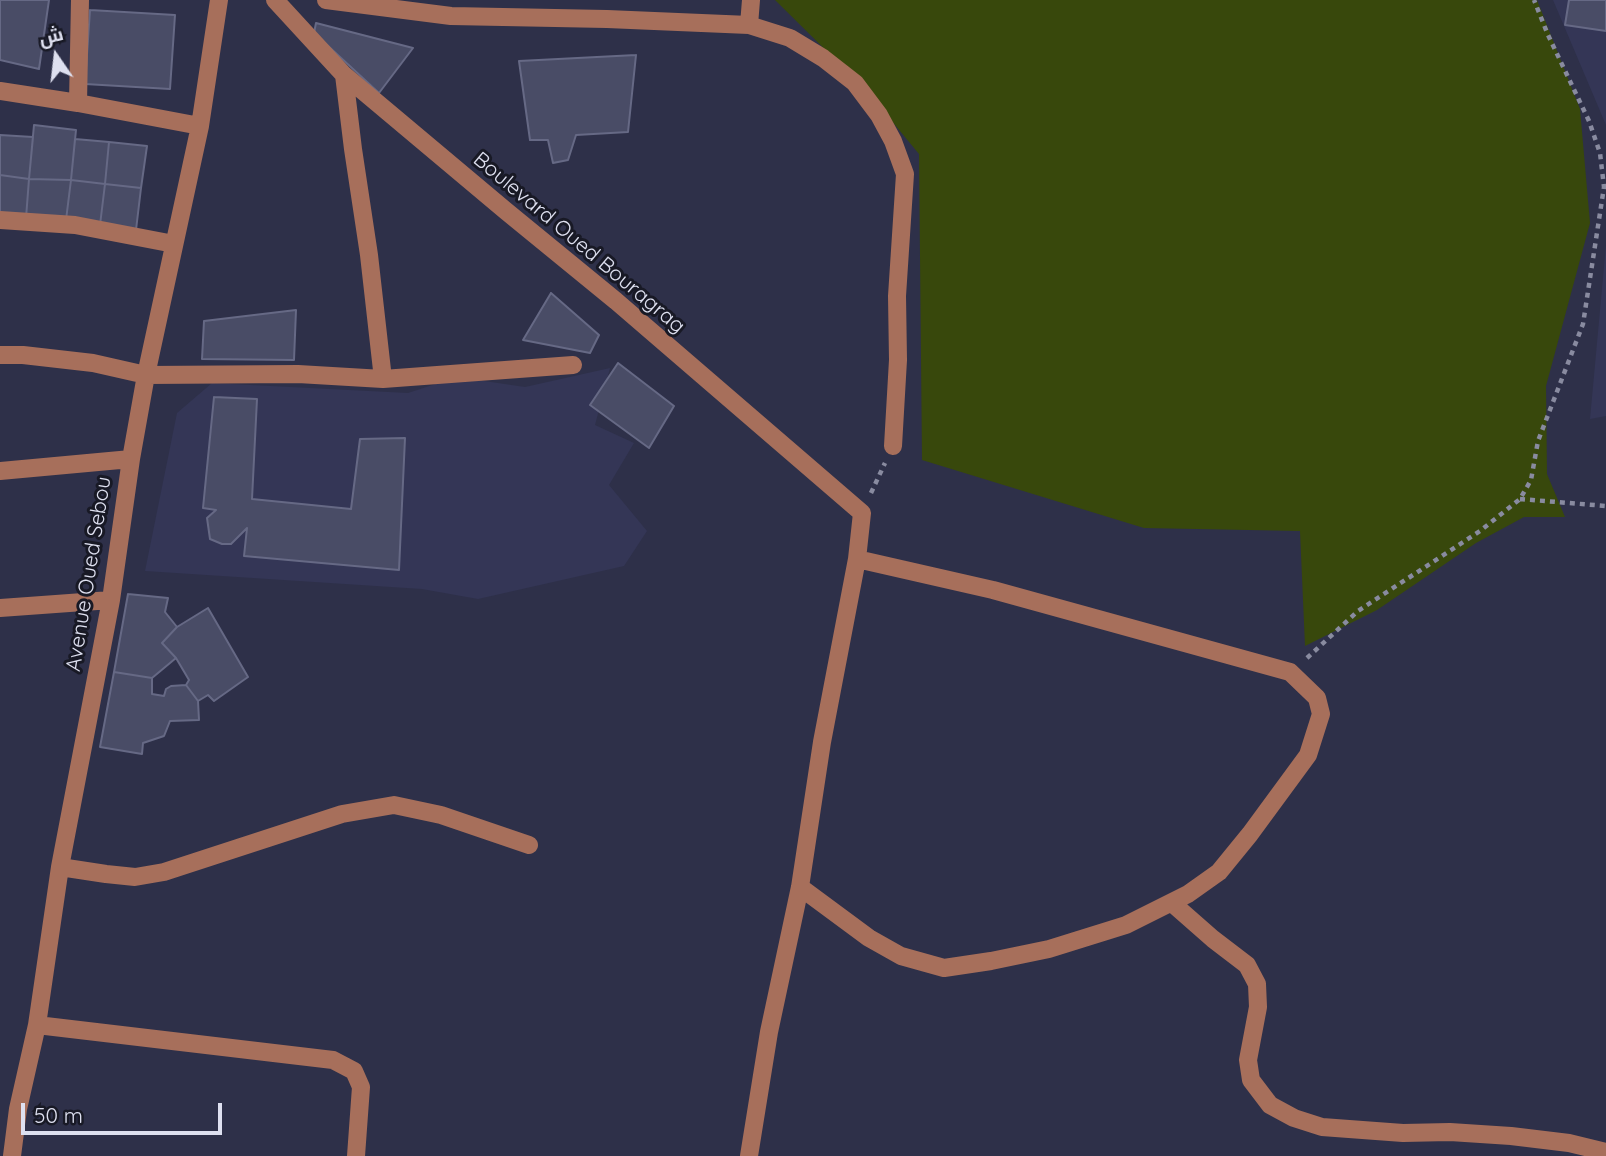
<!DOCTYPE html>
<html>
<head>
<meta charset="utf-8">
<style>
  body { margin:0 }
  #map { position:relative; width:1606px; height:1156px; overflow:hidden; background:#2e3049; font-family:Quicksand,Cairo,sans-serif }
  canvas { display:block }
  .north { position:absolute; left:21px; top:21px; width:70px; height:70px; -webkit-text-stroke:5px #181925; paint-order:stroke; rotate:346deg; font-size:19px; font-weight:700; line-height:28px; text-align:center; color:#dee0f0 }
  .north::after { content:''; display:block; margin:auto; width:24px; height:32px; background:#dee0f0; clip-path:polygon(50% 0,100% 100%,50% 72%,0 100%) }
  .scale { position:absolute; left:21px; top:1103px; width:201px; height:32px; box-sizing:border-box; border:4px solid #dee0f0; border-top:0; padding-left:9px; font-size:21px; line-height:24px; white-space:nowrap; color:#dee0f0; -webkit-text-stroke:5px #181925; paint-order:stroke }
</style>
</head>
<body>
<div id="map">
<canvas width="1606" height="1156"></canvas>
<div class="north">ش</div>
<div class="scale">50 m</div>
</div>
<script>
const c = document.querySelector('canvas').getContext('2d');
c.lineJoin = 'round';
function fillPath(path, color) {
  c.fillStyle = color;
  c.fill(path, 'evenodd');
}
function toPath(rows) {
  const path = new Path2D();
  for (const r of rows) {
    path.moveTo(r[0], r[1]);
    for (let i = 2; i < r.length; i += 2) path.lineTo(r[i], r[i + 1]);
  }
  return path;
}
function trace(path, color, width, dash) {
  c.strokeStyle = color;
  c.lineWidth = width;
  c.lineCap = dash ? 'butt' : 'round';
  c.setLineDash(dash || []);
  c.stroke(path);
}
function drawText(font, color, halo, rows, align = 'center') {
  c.font = font + ' Quicksand,sans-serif';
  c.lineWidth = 6;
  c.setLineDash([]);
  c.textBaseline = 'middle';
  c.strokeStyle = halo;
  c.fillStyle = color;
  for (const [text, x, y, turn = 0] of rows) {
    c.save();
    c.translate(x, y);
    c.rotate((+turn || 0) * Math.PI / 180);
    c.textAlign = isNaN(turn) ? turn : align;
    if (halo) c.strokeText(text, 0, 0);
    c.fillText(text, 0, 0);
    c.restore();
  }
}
fillPath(toPath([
  [1553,0,1606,0,1606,125],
  [1606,245,1606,416,1590,419],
  [610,368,595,425,634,443,609,485,647,531,624,566,478,599,422,589,145,571,177,413,212,383,408,393,457,377,525,387]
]), '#343656');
fillPath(toPath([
  [775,0,1537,0,1580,109,1590,223,1546,386,1547,474,1565,517,1524,517,1476,543,1377,610,1305,646,1300,531,1144,528,922,460,919,154,866,90]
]), '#38480c');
const building = toPath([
  [0,0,49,0,39,69,0,60,0,0],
  [1569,0,1606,0,1606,31,1565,25,1569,0],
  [90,10,175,15,170,89,85,84,90,10],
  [316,23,413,48,379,93,314,33,316,23],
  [636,55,628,132,576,135,568,160,553,163,548,140,530,140,519,61,636,55],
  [34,125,76,130,71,180,29,179,34,125],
  [0,135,33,137,29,179,0,175,0,135],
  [75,139,109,142,105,184,71,180,75,139],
  [109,142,147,146,141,188,105,184,109,142],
  [0,175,29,179,26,218,0,217,0,175],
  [29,179,71,180,66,220,26,218,29,179],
  [71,180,105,184,100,225,66,220,71,180],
  [105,184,141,188,136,230,100,225,105,184],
  [551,293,599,335,590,353,523,340,551,293],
  [296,310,294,360,202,359,204,321,296,310],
  [618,363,674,406,649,448,590,405,618,363],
  [214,397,257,399,252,499,351,509,360,439,405,438,399,570,244,556,247,528,231,544,222,544,210,539,207,518,216,510,203,508,214,397],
  [128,594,168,598,165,612,177,627,162,643,176,658,152,678,114,672,128,594],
  [208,608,248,677,214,701,208,695,198,701,186,685,189,680,176,658,162,643,177,627,208,608],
  [114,672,152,678,152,694,164,696,166,689,171,686,186,685,198,701,199,720,170,721,164,736,143,743,142,754,100,747,114,672]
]);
fillPath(building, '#494c66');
trace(building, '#666985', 2);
trace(toPath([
  [871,493,885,463],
  [1520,499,1606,506],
  [1307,658,1358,611,1480,531,1520,499,1531,480,1538,441,1583,324,1604,187,1600,153,1589,121,1548,35,1534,0]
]), '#898ba0', 4.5, [5, 5]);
trace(toPath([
  [275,0,344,75,506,211,616,301,862,513,857,559,822,742,800,887,769,1032,749,1156],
  [326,0,451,16,607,19,749,25,790,38,823,58,855,83,879,115,893,141,905,174,897,296,898,360,893,446],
  [749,25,751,0],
  [344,75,353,149,369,255,383,379],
  [0,91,78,103,200,126],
  [78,103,80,0],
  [0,220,75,225,174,244],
  [0,355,23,355,93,363,146,375,298,374,383,379,573,365],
  [0,471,131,459],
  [0,608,111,600],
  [60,867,106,874,135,877,164,872,342,814,394,805,441,815,529,845],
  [800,887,869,938,901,956,944,968,991,961,1049,949,1126,925,1188,894,1219,872,1250,834,1308,755,1321,714,1317,698,1290,672,993,590,857,559],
  [1172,903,1213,939,1247,965,1257,984,1258,1007,1248,1060,1251,1080,1270,1105,1294,1118,1322,1127,1403,1133,1450,1132,1511,1136,1569,1143,1606,1152],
  [37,1025,333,1060,354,1071,361,1087,356,1156],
  [12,1156,18,1109,37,1025,60,867,111,600,131,459,146,375,200,126,219,0]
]), '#a76f5b', 18);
drawText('21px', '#dee0f0', '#181925', [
  ["Boulevard Oued Bouragrag",579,243,40],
  ["Avenue Oued Sebou",89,574,-81]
]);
</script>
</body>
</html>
